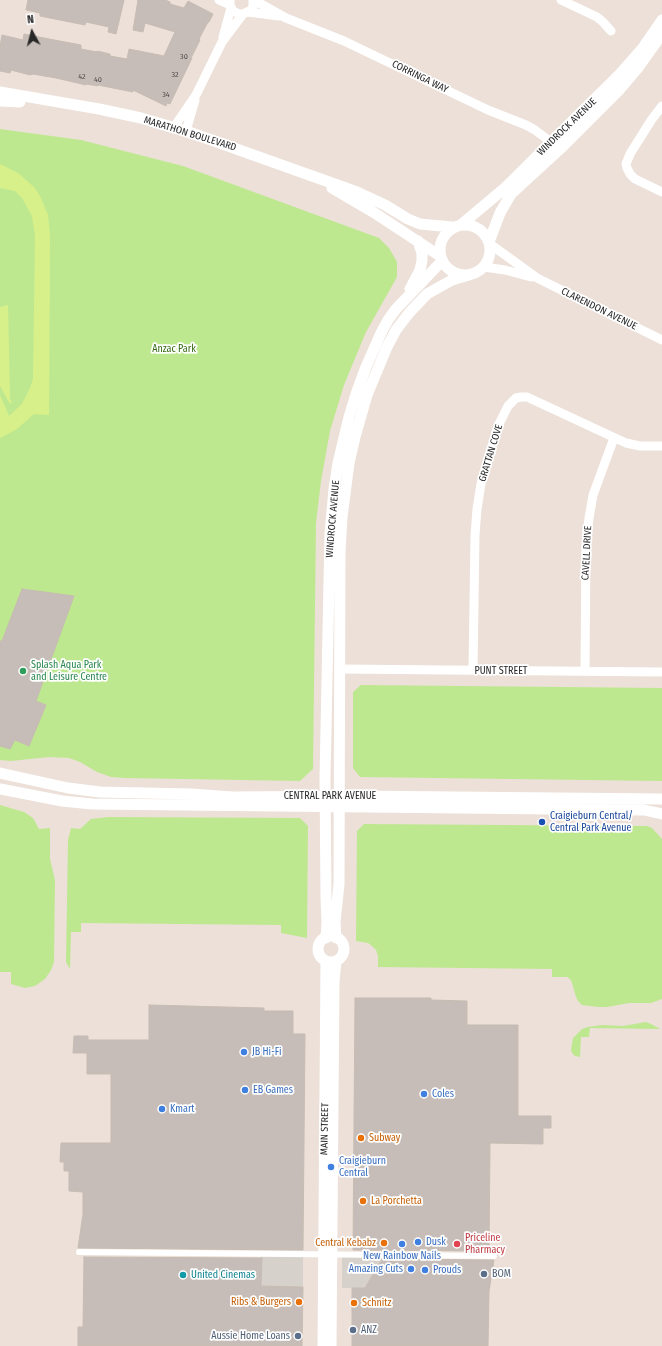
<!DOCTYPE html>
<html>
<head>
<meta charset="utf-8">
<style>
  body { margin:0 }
  #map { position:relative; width:662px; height:1346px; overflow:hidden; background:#ece0d8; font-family:"Fira Sans Condensed",sans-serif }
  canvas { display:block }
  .north { position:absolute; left:12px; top:12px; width:40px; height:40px; -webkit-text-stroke:3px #fff; paint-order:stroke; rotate:353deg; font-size:11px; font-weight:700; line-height:16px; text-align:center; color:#282828 }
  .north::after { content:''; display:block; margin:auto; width:14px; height:18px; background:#282828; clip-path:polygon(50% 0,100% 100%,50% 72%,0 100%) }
</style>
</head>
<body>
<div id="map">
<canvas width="662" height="1346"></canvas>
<div class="north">N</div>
</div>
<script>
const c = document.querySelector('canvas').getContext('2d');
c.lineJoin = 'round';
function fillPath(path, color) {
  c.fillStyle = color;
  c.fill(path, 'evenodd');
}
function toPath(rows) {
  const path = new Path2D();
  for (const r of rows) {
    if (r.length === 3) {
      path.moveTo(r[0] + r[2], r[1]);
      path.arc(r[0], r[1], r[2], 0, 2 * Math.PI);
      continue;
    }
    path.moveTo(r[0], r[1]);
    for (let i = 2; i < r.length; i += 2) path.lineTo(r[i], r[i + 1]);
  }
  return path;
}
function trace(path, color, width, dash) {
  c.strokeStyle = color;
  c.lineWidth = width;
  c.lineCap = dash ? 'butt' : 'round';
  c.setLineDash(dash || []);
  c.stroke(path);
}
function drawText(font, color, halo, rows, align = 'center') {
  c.font = font + ' "Fira Sans Condensed",sans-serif';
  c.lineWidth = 3.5;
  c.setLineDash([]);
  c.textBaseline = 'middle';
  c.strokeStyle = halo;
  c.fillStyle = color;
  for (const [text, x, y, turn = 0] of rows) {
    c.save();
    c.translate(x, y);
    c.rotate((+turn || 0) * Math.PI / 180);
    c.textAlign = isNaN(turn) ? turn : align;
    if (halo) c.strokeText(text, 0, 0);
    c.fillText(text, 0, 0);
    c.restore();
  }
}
fillPath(toPath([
  [0,129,81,140,183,166,379,238,389,248,397,262,397,277,366,332,344,385,330,431,321,481,316,523,313,769,300,781,124,778,111,777,97,772,80,762,69,758,49,757,11,761,0,760],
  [361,685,662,688,662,781,360,777,353,768,353,692],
  [0,805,24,812,33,818,39,829,50,828,50,859,55,880,54,962,51,970,45,979,35,986,25,988,11,984,11,972,0,972],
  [108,817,300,818,308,826,307,938,281,933,281,925,81,923,81,932,71,932,70,969,66,962,68,840,71,828,80,829,91,819],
  [364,824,647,826,652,828,662,839,662,999,651,1003,629,1003,607,1007,599,1007,582,1005,578,1001,576,997,572,983,570,979,567,977,552,977,552,969,378,967,378,956,376,950,372,946,368,943,356,941,356,939,357,831],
  [646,1022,651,1024,660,1029,590,1028,589,1037,581,1037,580,1057,575,1056,572,1053,571,1050,573,1038,582,1029,588,1027,602,1025,623,1026]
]), '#bee88f');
fillPath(toPath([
  [0,164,18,173,34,187,40,196,48,215,50,235,49,415,34,414,17,429,0,438,0,395,9,416,22,404,30,388,33,379,35,236,32,216,22,198,15,191,0,188],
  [8,305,10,399,12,402,10,404,0,386,0,307]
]), '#d8f08a');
fillPath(toPath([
  [261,1254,303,1254,303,1287,261,1286],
  [342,1255,384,1255,365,1288,342,1288]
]), '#d7d1cb');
const building = toPath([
  [28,0,124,0,116,34,108,32,109,27,86,22,85,25,40,16,40,13,26,10,28,0],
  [138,0,165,0,170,2,170,4,184,8,188,1,213,14,209,22,208,22,199,39,200,40,191,58,192,58,170,104,167,103,166,106,133,90,133,92,98,85,98,86,86,84,86,85,56,78,33,74,30,75,11,70,10,73,0,71,0,46,2,35,23,40,24,34,49,39,81,45,81,49,97,52,97,51,110,54,110,56,127,59,129,49,164,56,175,32,145,23,143,32,133,30,138,0],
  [22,589,74,596,36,701,46,705,29,746,15,740,10,749,0,746,0,641,2,641,22,589],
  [355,998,431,998,431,1000,467,1001,467,1025,518,1025,518,1116,551,1116,551,1128,543,1128,543,1144,490,1143,489,1251,353,1250,355,998],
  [149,1005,264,1008,264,1011,293,1011,293,1034,305,1034,303,1250,78,1248,83,1214,83,1192,69,1191,69,1171,64,1171,64,1162,60,1162,61,1143,111,1143,111,1074,87,1074,87,1053,73,1053,74,1036,88,1036,88,1040,149,1040,149,1005],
  [84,1257,262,1258,261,1286,303,1287,302,1346,78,1346,78,1327,83,1327,84,1257],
  [382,1259,494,1260,489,1291,488,1346,352,1346,352,1288,365,1288,382,1259]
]);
fillPath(building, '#c7bdb8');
trace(building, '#c7bcb2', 1);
trace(toPath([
  [79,1252,494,1256]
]), '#fff', 6);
trace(toPath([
  [219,0,230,5],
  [230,0,230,5,233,11,239,14,243,14,251,10,253,7,253,0],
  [254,0,286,18,344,41,488,110,526,125,535,130,551,142],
  [561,0,597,17,603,22,611,31],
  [248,12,279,16],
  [223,37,231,8],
  [662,106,652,119,630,154,626,164,627,168,630,174,635,179,662,192],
  [174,127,196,95,222,42,243,14],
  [186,131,195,100],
  [490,244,537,278,662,340],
  [484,267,505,270,531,277],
  [340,669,662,672],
  [473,670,475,535,477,509,481,484,489,456,499,424,508,406,516,398,521,397,527,397,626,443,640,446,662,446],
  [585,671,586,543,589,518,593,495,614,438]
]), '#fff', 9);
trace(toPath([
  [0,92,99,109,141,118,186,131,357,192,385,205,408,219,420,224,452,227],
  [0,101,20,102],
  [332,188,373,212,440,256],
  [462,224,506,187,620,74,642,49,662,20],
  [465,250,25],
  [489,242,500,213,511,194,560,149,620,89,637,69,662,34],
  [410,289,420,270,422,261,422,253,418,241],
  [0,773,68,788,100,792,191,794,233,797,353,796,662,799],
  [0,789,62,801,92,804,644,810,662,814],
  [331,949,13],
  [326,938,327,922,326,898,325,778,330,533,334,489,338,463,349,417,356,394,366,367,381,333,388,320,396,309,442,261],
  [336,938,335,922,339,884,340,552,342,517,349,463,355,437,367,395,387,347,396,330,409,313,427,294,452,280,469,275],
  [323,1346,326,961],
  [331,1346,334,982,336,961]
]), '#fff', 11);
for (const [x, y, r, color] of [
  [23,671,4,"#2e9e5b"],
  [542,822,4,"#1a4fb4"],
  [244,1052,4,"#3f7fe0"],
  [245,1090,4,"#3f7fe0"],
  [424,1094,4,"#3f7fe0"],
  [162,1109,4,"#3f7fe0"],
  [361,1138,4,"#e8710a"],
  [331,1167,4,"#3f7fe0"],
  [363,1201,4,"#e8710a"],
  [418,1242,4,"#3f7fe0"],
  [384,1243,4,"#e8710a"],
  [402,1244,4,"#3f7fe0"],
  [457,1244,4,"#e0444e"],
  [411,1269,4,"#3f7fe0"],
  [425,1270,4,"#3f7fe0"],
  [484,1274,4,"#5c6f8a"],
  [183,1275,4,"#0f9aa8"],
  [299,1302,4,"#e8710a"],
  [354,1303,4,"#e8710a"],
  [353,1330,4,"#5c6f8a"],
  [298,1336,4,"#5c6f8a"]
]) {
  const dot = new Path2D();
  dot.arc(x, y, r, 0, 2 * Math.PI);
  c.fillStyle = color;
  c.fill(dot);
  trace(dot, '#fff', 1.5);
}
drawText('8px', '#504d4c', null, [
  ["30",184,57],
  ["32",175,75],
  ["42",82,77],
  ["40",98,80],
  ["34",166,95]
]);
drawText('10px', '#282828', '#fff', [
  ["CORRINGA WAY",420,77,26],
  ["WINDROCK AVENUE",567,127,-44],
  ["MARATHON BOULEVARD",190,134,17],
  ["CLARENDON AVENUE",599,309,26],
  ["GRATTAN COVE",491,453,-73],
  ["WINDROCK AVENUE",333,519,-85],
  ["CAVELL DRIVE",587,553,-87],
  ["PUNT STREET",501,671],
  ["CENTRAL PARK AVENUE",330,796],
  ["MAIN STREET",325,1129,-89]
]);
drawText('10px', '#356a13', '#fff', [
  ["Anzac Park",174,349]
]);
drawText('10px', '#27864d', '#fff', [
  ["Splash Aqua Park",31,665],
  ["and Leisure Centre",31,677]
], 'left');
drawText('10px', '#164399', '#fff', [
  ["Craigieburn Central/",550,816],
  ["Central Park Avenue",550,828]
], 'left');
drawText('10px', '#366cbe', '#fff', [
  ["JB Hi-Fi",252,1052],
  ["EB Games",253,1090],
  ["Coles",432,1094],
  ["Kmart",170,1109],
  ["Craigieburn",339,1161],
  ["Central",339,1173],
  ["Dusk",426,1242],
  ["New Rainbow Nails",402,1256,"center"],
  ["Amazing Cuts",403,1269,"right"],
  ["Prouds",433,1270]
], 'left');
drawText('10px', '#c56008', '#fff', [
  ["Subway",369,1138],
  ["La Porchetta",371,1201],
  ["Central Kebabz",376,1243,"right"],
  ["Ribs & Burgers",291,1302,"right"],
  ["Schnitz",362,1303]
], 'left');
drawText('10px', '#be3a42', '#fff', [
  ["Priceline",465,1238],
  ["Pharmacy",465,1250]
], 'left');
drawText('10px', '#4e5e75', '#fff', [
  ["BOM",492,1274],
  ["ANZ",361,1330],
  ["Aussie Home Loans",290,1336,"right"]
], 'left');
drawText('10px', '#0d838f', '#fff', [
  ["United Cinemas",191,1275]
], 'left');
</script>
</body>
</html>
